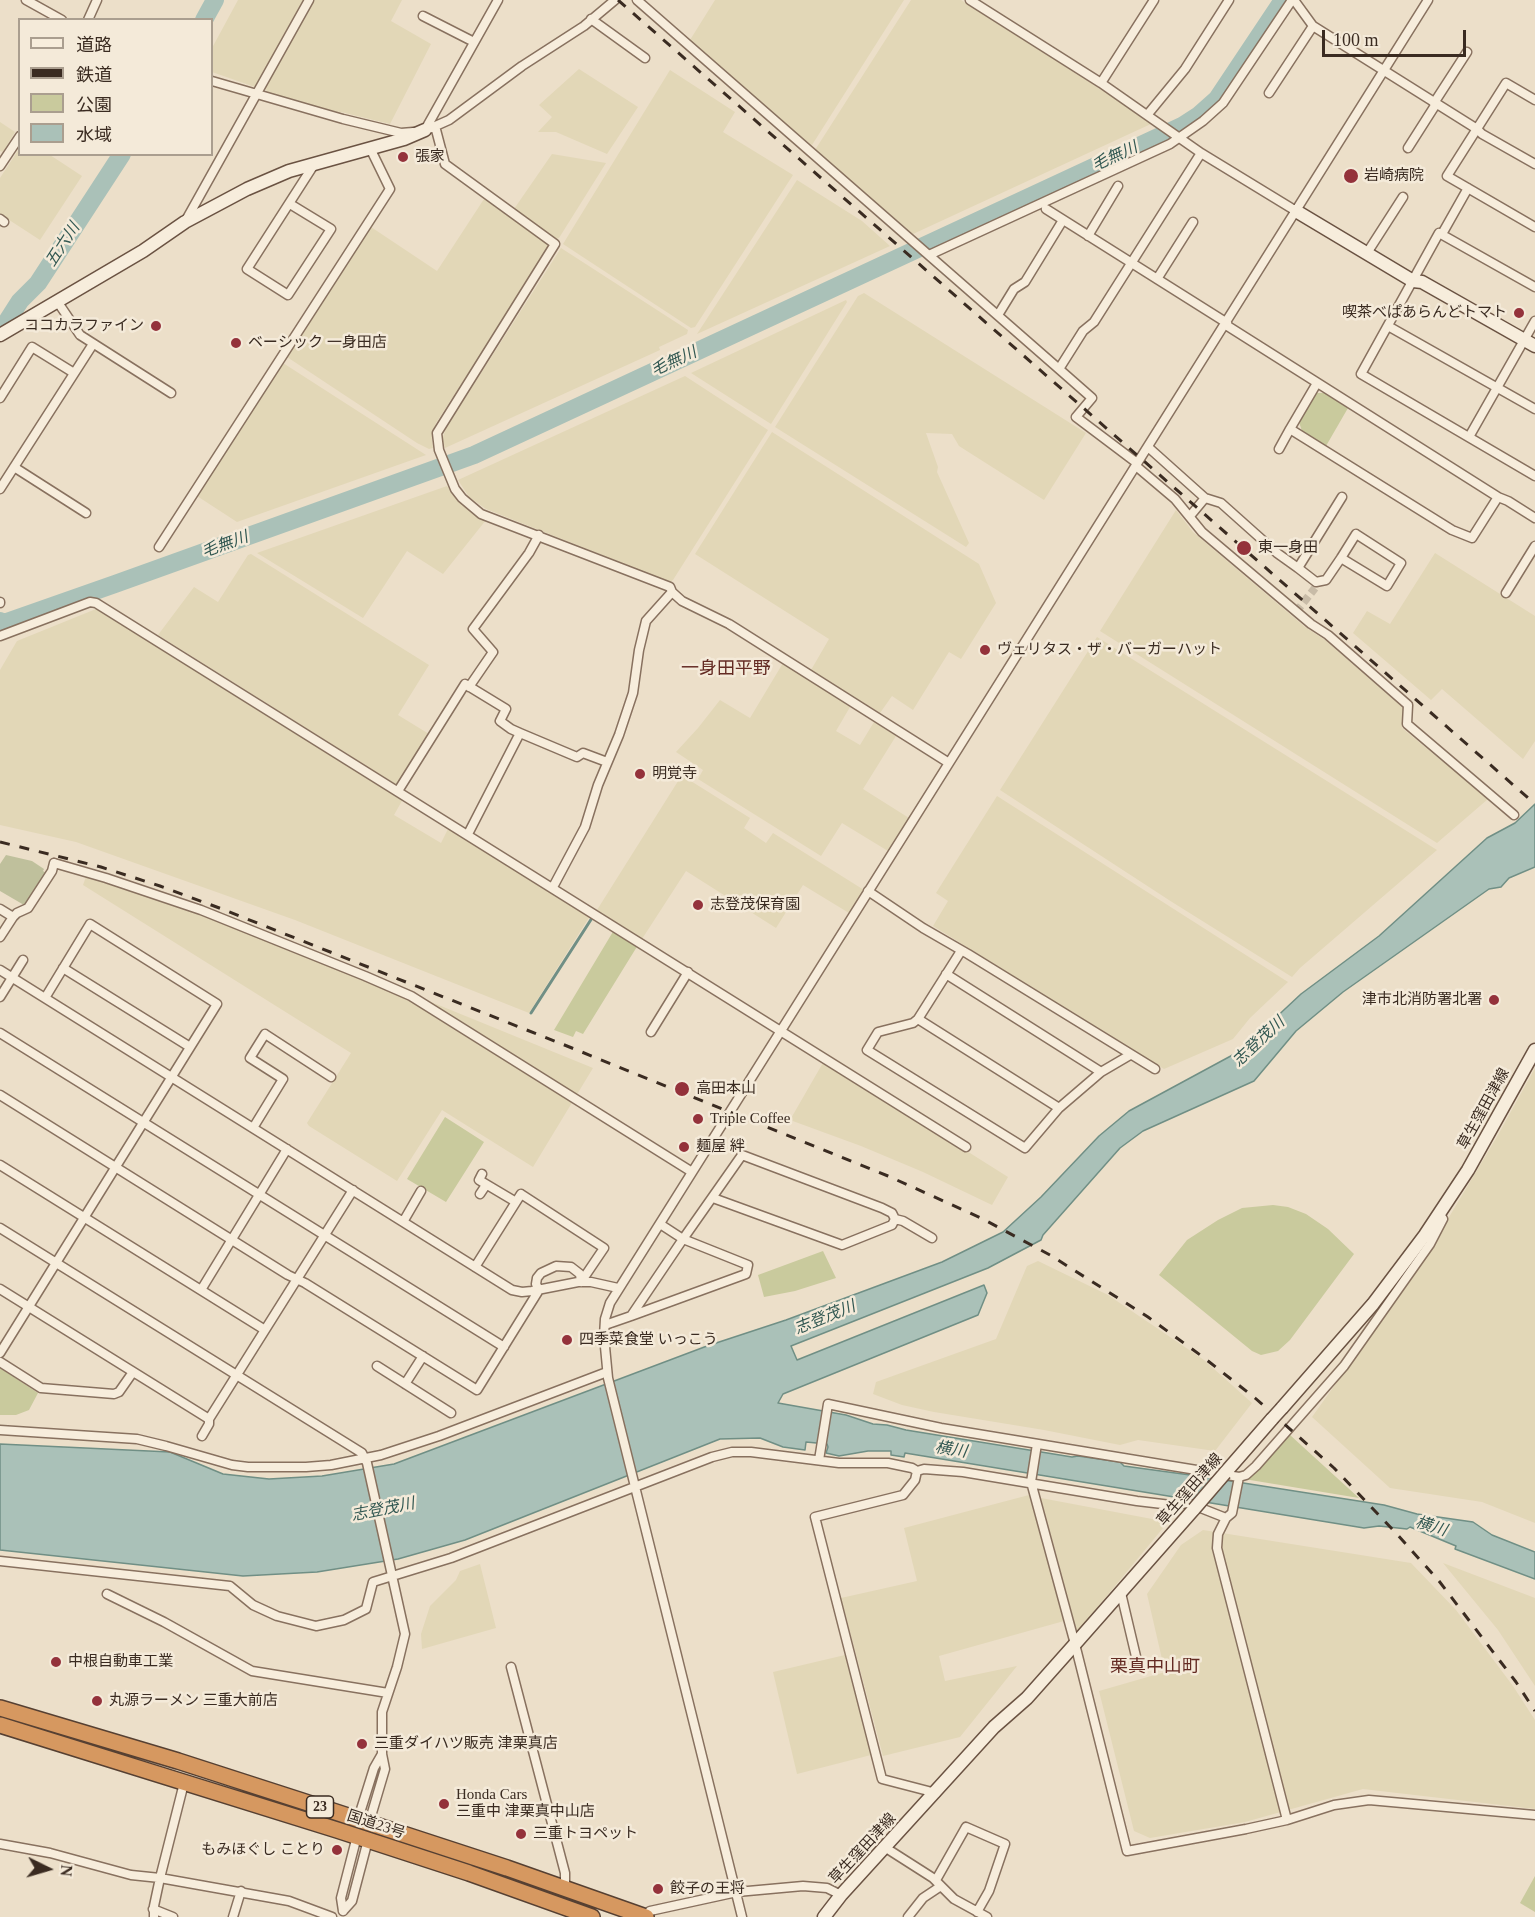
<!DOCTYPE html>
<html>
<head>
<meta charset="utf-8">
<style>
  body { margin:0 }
  #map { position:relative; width:1535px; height:1917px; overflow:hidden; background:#ecdfc9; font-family:"Times New Roman","Noto Sans JP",serif }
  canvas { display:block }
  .legend { position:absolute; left:18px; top:18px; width:195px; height:138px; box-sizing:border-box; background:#f4ead9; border:2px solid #aa9e8f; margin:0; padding:8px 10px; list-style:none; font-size:18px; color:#3a2b21 }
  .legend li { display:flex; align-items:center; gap:12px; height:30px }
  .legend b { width:30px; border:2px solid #aa9e8f }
  .north { position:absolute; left:18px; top:1839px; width:60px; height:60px; -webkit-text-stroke:4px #f4ead9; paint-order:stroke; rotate:95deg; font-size:16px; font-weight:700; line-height:24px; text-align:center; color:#3a2b21 }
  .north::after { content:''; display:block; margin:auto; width:21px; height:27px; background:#3a2b21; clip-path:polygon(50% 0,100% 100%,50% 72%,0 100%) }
  .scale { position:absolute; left:1322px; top:30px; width:144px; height:27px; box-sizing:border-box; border:3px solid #3a2b21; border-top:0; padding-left:8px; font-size:18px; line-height:21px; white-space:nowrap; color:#3a2b21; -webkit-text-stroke:4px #f4ead9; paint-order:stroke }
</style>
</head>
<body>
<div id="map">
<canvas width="1535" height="1917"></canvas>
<ul class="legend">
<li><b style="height:8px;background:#f7eddc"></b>道路</li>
<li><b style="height:8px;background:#3a2b21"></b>鉄道</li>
<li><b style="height:16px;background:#c9ca9d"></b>公園</li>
<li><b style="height:16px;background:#aac1b8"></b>水域</li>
</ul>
<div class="north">N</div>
<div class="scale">100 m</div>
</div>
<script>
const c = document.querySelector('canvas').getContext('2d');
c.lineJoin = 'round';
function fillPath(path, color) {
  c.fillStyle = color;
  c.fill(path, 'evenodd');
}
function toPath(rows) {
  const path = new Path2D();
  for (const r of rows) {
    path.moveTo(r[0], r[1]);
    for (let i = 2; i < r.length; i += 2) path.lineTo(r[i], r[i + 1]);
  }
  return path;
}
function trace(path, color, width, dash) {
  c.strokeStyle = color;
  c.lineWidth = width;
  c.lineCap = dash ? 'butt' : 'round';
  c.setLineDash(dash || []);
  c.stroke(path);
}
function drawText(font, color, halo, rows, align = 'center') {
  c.font = font + ' "Times New Roman","Noto Sans JP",serif';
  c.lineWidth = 5;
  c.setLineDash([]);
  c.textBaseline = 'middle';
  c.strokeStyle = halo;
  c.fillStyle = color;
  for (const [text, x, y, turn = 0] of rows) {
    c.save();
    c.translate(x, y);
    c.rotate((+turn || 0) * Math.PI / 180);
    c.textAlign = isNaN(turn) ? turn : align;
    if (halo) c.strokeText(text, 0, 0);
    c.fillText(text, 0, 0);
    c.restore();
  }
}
fillPath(toPath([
  [238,0,303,0,255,87,212,72,212,48],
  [313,0,402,0,391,21,431,44,390,124,341,112,340,113,267,92,265,87],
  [715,0,904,0,812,145,809,144,690,40],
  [911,0,961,0,1153,123,913,234,815,150],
  [579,69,638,107,607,154,556,132,538,132,552,117,539,105],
  [670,70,735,112,723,132,793,175,695,327,691,328,563,244],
  [0,122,15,132,3,152,0,151],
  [19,149,20,154,50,155,82,176,40,240,0,214,0,178],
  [552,154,606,163,559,238,556,239,514,209],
  [797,180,862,221,890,246,697,334],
  [484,199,547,244,548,250,436,423,432,440,433,448,429,449,417,443,287,357,371,227,437,271],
  [561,248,688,330,687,334,659,347,660,350,445,448,442,440,446,428],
  [864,293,1086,433,1044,500,959,446,952,434,926,433,938,467,937,472,969,543,966,547,775,427,858,296],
  [846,300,847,302,771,424,691,373],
  [283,363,426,455,237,522,197,496],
  [685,376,768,430,673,580,670,582,665,580,486,509,469,497,458,480],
  [772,432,979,564,996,603,961,659,949,652,913,710,892,696,880,713,811,670,829,639,695,554],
  [447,486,460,503,478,518,486,520,443,574,407,551,363,618,257,553],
  [1176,510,1193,532,1305,627,1325,640,1403,708,1402,728,1488,799,1437,843,1100,631],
  [1435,553,1535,616,1535,741,1523,759,1442,689,1431,700,1353,633,1367,611,1390,624],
  [251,554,429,665,398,715,429,734,397,785,158,635,194,587,218,602,248,555],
  [96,609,403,799,394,815,441,843,449,827,590,916,529,1013,295,920,76,842,0,825,0,670,17,641],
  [1097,637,1437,850,1300,968,1292,977,1172,902,1000,790],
  [783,663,850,707,836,731,860,745,874,722,896,736,863,789,909,818,888,851,842,823,821,856,698,779,703,770,676,752,698,728,720,700,750,718],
  [680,778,686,778,750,818,744,828,766,843,773,833,864,890,849,913,803,885,776,928,686,871,642,939,597,910],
  [997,796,1288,982,1250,1018,1233,1039,1164,1069,933,926,948,901,936,893],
  [87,874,156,896,414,995,593,1068,533,1167,442,1110,397,1181,309,1126,307,1123,351,1053,83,885],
  [824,1061,1008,1177,992,1205,923,1172,861,1146,790,1120],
  [1535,1068,1535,1523,1482,1502,1390,1488,1312,1417,1418,1269,1498,1135],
  [1038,1261,1108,1295,1204,1360,1252,1403,1215,1451,1138,1440,1120,1445,1044,1430,934,1412,902,1405,873,1394,876,1382,996,1339,1027,1266],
  [1029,1495,1064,1621,939,1656,945,1681,1017,1666,960,1737,883,1756,841,1598,917,1581,904,1528],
  [1041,1498,1168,1522,1077,1632],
  [1203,1530,1411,1563,1456,1610,1513,1686,1535,1720,1535,1809,1363,1789,1245,1822,1150,1838,1134,1831,1099,1691,1165,1672,1147,1594,1181,1545],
  [1443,1563,1535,1598,1535,1686,1498,1630],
  [480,1564,496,1628,422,1649,421,1634,430,1606,456,1580,460,1571],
  [845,1655,871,1755,797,1774,773,1672]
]), '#e2d7b7');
fillPath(toPath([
  [1316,393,1325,393,1348,408,1326,446,1302,431,1299,422],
  [614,930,638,945,583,1034,576,1031,573,1037,554,1030],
  [445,1117,484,1142,446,1202,407,1179],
  [1273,1205,1288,1207,1306,1214,1328,1229,1354,1254,1290,1340,1278,1351,1261,1355,1252,1351,1159,1275,1187,1240,1218,1220,1242,1208],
  [823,1251,836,1278,795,1291,764,1297,758,1275],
  [0,1368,38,1393,29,1410,16,1415,0,1415],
  [1290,1435,1359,1498,1244,1479],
  [1535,1876,1535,1912,1520,1903]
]), '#c9ca9d');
fillPath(toPath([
  [6,855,32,861,44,869,43,871,46,873,24,905,0,891,0,864]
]), '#bfc09c');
const water = toPath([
  [1535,804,1535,867,1509,878,1501,887,1489,889,1343,992,1296,1031,1254,1081,1143,1131,1120,1148,1043,1235,1041,1240,988,1268,791,1346,797,1360,984,1285,987,1293,978,1315,783,1394,778,1403,846,1415,873,1424,887,1425,906,1430,1072,1457,1078,1456,1120,1462,1124,1466,1205,1477,1384,1505,1417,1514,1473,1522,1492,1535,1535,1552,1535,1579,1455,1549,1456,1546,1410,1527,1407,1529,1379,1526,1364,1528,905,1453,904,1457,891,1455,891,1451,868,1451,839,1456,826,1453,828,1447,827,1444,806,1442,805,1450,783,1447,760,1438,720,1439,465,1540,398,1559,317,1572,243,1576,0,1550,0,1444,170,1452,223,1474,269,1479,322,1476,394,1464,707,1346,786,1320,942,1262,1003,1232,1041,1197,1099,1136,1129,1111,1240,1051,1301,994,1379,936,1487,838,1515,823,1535,804]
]);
fillPath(water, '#aac1b8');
trace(water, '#708f85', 1.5);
trace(toPath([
  [531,1013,592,918]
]), '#708f85', 3);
trace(toPath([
  [204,20,215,0],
  [0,332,20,301,38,283,122,154],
  [0,621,4,623,115,584,474,455,1182,126,1199,115,1217,99,1283,0]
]), '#aac1b8', 18);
trace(toPath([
  [1296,612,1315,588]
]), '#c8bba7', 8, [8, 4]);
const street = toPath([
  [26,0,62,20],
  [637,0,1059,369],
  [970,0,1101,83,1201,153,1296,211],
  [1294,0,1313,26,1477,129,1482,134,1535,164],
  [423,16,474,42],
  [591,19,645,58],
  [88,20,97,0],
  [212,81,343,119,401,133,413,132],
  [1101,83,1154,0],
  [1269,93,1313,26],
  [1535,100,1506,83,1447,176,1535,227],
  [1434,103,1467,52],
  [1148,114,1185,69,1229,0],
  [435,126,445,164,555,244,437,433,439,450,455,489,462,498,481,514,670,587,672,592,682,601,729,624,949,763],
  [431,128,449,120,522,66,584,26,615,0],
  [425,130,498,0],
  [1408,148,1436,104],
  [0,166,20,136],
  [290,204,331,229,288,295,247,269,315,163],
  [1046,209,1227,323],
  [0,219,4,222],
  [185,222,309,0],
  [1442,234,1468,188],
  [1088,236,1118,186],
  [1367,253,1403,197],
  [929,255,1170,144,1203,121,1223,103,1292,0],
  [1157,279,1193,222],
  [1535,287,1439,233,1361,374,1535,476],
  [57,301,80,335,171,393],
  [998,315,1014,289,1025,282,1063,220],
  [1226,325,1498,497,1508,501,1535,518],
  [1388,326,1535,409],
  [1317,383,1290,429,1452,530,1472,538,1498,497],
  [0,398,32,347,74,373],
  [1469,437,1535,321],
  [1148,447,1205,498,1221,503,1277,553,1298,568,1342,497],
  [1279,449,1290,429],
  [1137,463,1076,417,1092,398,1059,369,1083,331,1094,322,1201,153],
  [1136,466,1175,499,1202,532,1311,624,1328,635,1408,705,1407,724,1514,815],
  [14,467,86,513],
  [0,489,93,344],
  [1190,516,1205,498],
  [159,547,390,189,370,148],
  [1298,568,1316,582,1326,580,1341,558,1356,534,1401,563,1387,586,1341,558],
  [1506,593,1535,546],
  [0,602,0,603],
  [0,636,90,602,96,603,966,1147],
  [469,687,493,652,473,629,529,553,539,535],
  [520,733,577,757,583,753,607,762],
  [398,791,465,684,506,709,500,721,511,729,520,733,468,834],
  [54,863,106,878,201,910,365,976,411,996,692,1172],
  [553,887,585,827,598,785,619,735,633,693,639,650,646,621,672,592],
  [868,891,923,928,968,954,1155,1069],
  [0,909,13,917],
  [0,937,13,917,17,913,28,908,52,871,54,863],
  [961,951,918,1019,1059,1108],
  [63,968,190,1047],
  [0,970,512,1290,522,1292,532,1291,578,1282,591,1282,618,1288],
  [946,974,1101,1072],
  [0,997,23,960],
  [918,1019,913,1023,878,1032,867,1050,1025,1148,1059,1108,1101,1072,1130,1055],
  [651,1032,688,972],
  [0,1033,504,1347],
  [0,1095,288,1275,305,1283,477,1390,539,1290,536,1284,537,1278,541,1273,556,1266,571,1267,580,1274,581,1282],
  [253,1128,283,1079,250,1058,265,1034,331,1077],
  [0,1165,265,1330],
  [482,1174,479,1180,516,1202],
  [480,1194,486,1185],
  [895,1219,903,1221,932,1238],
  [403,1222,421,1191],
  [660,1224,683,1239,742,1155,882,1208,892,1213,895,1219,892,1225,842,1245,713,1198],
  [0,1228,362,1453,367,1463,405,1634,397,1667,382,1712,382,1754,385,1769,369,1823],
  [683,1239,748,1265,746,1274,631,1316,683,1239],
  [475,1267,521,1194,604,1248,581,1282],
  [0,1289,209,1419],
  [201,1290,287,1149],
  [605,1325,631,1316],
  [0,1353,217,1004,90,924,45,998],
  [0,1362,41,1388,114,1394,119,1392,133,1372],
  [377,1366,451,1413],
  [405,1384,423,1356],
  [0,1430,137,1439,166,1446,232,1465,248,1467,306,1467,331,1465,381,1455,439,1436,607,1372],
  [202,1436,209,1424,209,1419,353,1190],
  [1037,1444,1031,1482,1075,1644,1127,1851,1246,1829,1287,1820,1334,1805,1369,1800,1535,1815],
  [819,1460,828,1404,941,1428,1239,1477],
  [917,1471,924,1469,963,1472,1137,1501,1171,1505,1188,1503,1226,1518],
  [0,1561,230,1586,253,1605,277,1616,316,1626,344,1620,366,1609,373,1582,451,1558,712,1457,732,1452,751,1452,839,1463,888,1463,912,1468,917,1471,915,1480,903,1495,815,1517,882,1779,936,1793],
  [1121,1593,1138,1665],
  [107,1594,164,1622,252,1671,388,1693],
  [511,1667,565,1873,565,1889],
  [358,1819,374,1768,382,1754],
  [1287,1820,1217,1548,1218,1534,1226,1518,1232,1513,1239,1477,1246,1475,1256,1466,1344,1366,1430,1244,1443,1219,1439,1213],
  [0,1844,50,1853,131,1875,160,1878,289,1901,332,1917],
  [886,1848,933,1878,954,1899,987,1917],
  [936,1880,966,1827,1005,1844,989,1891,977,1912],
  [153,1909,173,1917],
  [343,1911,341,1898,357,1836],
  [343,1911,352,1901,368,1840],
  [650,1911,737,1892,803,1886,827,1888,841,1895],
  [154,1917,154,1906,160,1878,184,1783],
  [233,1917,241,1891],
  [742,1917,608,1378,604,1336,605,1319,610,1303,1428,0],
  [908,1917,923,1898,941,1886]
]);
const secondary = toPath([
  [1296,211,1413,281,1422,282,1535,346],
  [0,335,143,251,185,222,247,189,289,171,404,139,425,130],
  [1282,1408,1373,1304,1425,1235,1468,1170,1535,1050],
  [1225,1473,1272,1419],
  [824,1917,841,1895,994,1727,1027,1698,1075,1644,1194,1509]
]);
const highway = toPath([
  [0,1708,178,1761,302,1801,507,1868,646,1917],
  [0,1725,337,1830,469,1873,592,1917]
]);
trace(street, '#88715f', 11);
trace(secondary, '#6a5242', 15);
trace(highway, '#564032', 18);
trace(street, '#f7eddc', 8);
trace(secondary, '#f7eddc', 12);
trace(highway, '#d69860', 15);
trace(toPath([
  [618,0,1535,804],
  [0,842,101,867,160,886,222,909,562,1044,888,1176,981,1218,1050,1255,1148,1317,1203,1357,1255,1398,1334,1468,1395,1532,1439,1581,1516,1682,1535,1711]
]), '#3a2b21', 3, [10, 10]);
const secondaryBridge = toPath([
  [1272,1419,1282,1408],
  [1194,1509,1225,1473]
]);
trace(secondaryBridge, '#6a5242', 15, []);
trace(secondaryBridge, '#f7eddc', 12);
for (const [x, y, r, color] of [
  [403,157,6,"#94323b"],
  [1351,176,8,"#94323b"],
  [1519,313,6,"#94323b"],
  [156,326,6,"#94323b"],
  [236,343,6,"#94323b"],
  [1244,548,8,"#94323b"],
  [985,650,6,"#94323b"],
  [640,774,6,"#94323b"],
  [698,905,6,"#94323b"],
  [1494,1000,6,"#94323b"],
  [682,1089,8,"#94323b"],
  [698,1119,6,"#94323b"],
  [684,1147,6,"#94323b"],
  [567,1340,6,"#94323b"],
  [56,1662,6,"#94323b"],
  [97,1701,6,"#94323b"],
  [362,1744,6,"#94323b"],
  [444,1804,6,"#94323b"],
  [521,1834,6,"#94323b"],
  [337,1850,6,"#94323b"],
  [658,1889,6,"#94323b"]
]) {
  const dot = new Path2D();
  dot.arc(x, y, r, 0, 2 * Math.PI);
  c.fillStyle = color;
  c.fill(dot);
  trace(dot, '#f4ead9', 2);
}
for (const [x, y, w] of [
  [320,1807,27]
]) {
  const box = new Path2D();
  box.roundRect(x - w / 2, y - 11, w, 22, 4.5);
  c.fillStyle = '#f4ead9';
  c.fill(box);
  trace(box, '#3a2b21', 1.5);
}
drawText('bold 14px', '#3a2b21', null, [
  ["23",320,1807]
]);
drawText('15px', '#3a2b21', '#f4ead9', [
  ["張家",415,157],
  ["岩崎病院",1364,176],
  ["喫茶べぱあらんどトマト",1507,313,"right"],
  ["ココカラファイン",144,326,"right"],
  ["ベーシック 一身田店",248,343],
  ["東一身田",1258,548],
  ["ヴェリタス・ザ・バーガーハット",997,650],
  ["明覚寺",652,774],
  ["志登茂保育園",710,905],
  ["津市北消防署北署",1482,1000,"right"],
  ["高田本山",696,1089],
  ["Triple Coffee",710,1119],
  ["麺屋 絆",696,1147],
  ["四季菜食堂 いっこう",579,1340],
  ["中根自動車工業",68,1662],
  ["丸源ラーメン 三重大前店",109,1701],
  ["三重ダイハツ販売 津栗真店",374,1744],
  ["Honda Cars",456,1795],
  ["三重中 津栗真中山店",456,1812],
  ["三重トヨペット",533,1834],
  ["もみほぐし ことり",325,1850,"right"],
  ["餃子の王将",670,1889]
], 'left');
drawText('15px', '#3a2b21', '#f4ead9', [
  ["草生窪田津線",1484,1109,-61],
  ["草生窪田津線",1190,1490,-49],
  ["国道23号",376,1825,18],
  ["草生窪田津線",863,1849,-47]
]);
drawText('italic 16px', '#325852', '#f4ead9', [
  ["毛無川",1115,157,-25],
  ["五六川",63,245,-57],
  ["毛無川",674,362,-25],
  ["毛無川",225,545,-20],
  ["志登茂川",1259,1042,-43],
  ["志登茂川",825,1318,-22],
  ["横川",951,1450,9],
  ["志登茂川",383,1510,-11],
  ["横川",1431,1527,17]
]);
drawText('18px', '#642b23', '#f4ead9', [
  ["一身田平野",726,669],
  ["栗真中山町",1155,1667]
]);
</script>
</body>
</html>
